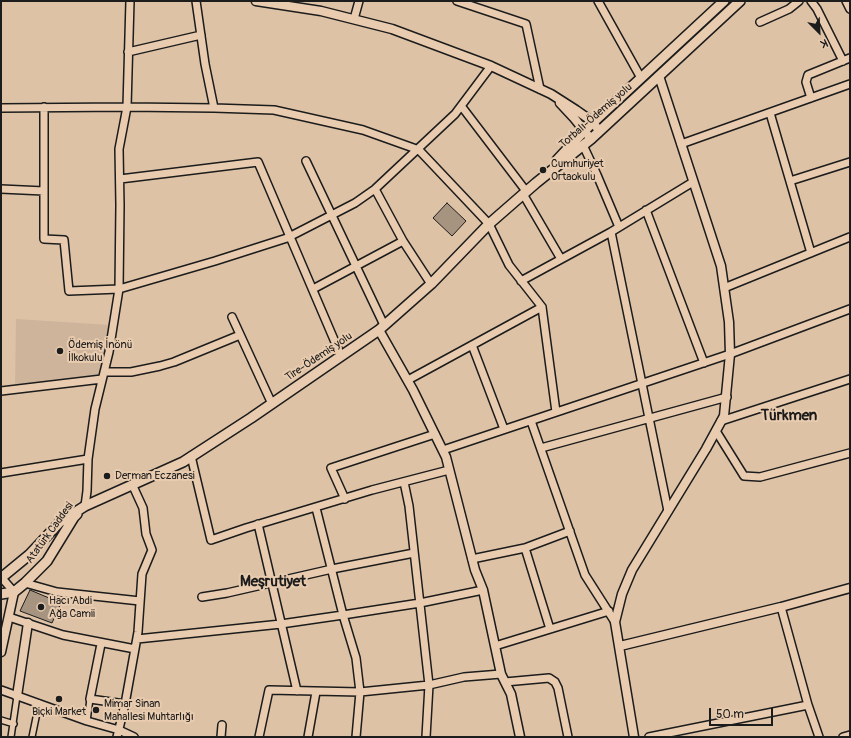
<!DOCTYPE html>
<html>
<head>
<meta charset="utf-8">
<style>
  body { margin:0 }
  #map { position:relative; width:851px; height:738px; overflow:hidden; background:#ddc2a6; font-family:Pangolin,sans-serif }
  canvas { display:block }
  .frame { position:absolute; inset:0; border:2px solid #1c1c1c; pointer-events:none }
  .north { position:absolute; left:799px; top:12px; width:40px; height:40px; -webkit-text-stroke:3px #e9ccaf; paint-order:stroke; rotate:156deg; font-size:11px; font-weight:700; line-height:16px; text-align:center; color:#1c1c1c }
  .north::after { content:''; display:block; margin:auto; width:14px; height:18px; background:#1c1c1c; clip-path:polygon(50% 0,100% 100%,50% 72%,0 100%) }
  .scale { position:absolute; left:709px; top:708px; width:64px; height:18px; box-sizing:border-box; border:2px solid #1c1c1c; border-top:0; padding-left:5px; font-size:12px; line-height:14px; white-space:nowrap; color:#1c1c1c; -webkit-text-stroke:3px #e9ccaf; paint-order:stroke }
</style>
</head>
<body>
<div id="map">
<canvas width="851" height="738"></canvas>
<div class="frame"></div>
<div class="north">K</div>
<div class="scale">50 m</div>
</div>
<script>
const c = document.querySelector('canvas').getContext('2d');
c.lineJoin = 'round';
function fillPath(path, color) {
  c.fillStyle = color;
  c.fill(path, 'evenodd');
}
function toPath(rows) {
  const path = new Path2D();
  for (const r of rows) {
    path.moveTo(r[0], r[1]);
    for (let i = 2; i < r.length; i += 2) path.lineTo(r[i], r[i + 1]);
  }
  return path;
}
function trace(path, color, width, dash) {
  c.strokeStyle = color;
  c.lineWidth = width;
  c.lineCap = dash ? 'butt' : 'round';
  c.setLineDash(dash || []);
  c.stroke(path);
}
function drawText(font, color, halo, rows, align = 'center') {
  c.font = font + ' Pangolin,sans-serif';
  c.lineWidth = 4;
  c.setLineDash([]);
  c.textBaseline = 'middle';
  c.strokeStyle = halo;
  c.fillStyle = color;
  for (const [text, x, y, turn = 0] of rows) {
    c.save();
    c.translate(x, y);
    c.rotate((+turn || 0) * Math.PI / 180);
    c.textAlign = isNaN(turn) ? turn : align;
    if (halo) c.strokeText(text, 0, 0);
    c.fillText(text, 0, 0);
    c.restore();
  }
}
fillPath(toPath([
  [16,319,110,325,100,376,15,387]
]), '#cdb49b');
const building = toPath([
  [447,203,466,221,452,236,433,218,447,203],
  [30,590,61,603,52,623,20,611,30,590]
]);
fillPath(building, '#a79480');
trace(building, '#1c1c1c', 1);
const pedestrian = toPath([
  [1,720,14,724],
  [87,721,90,699],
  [11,737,17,696],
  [32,737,39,703]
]);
const minor = toPath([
  [196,1,205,64,214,108],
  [457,1,526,24,540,89],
  [598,1,641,78],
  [811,1,817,9,843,61],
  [846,1,850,9],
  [354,19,359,1],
  [760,22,789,9,799,1],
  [128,52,201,35],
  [811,98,806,82,808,75,850,58],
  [44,107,44,239,64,240,69,291,119,289,215,261,287,238,355,203,375,189,455,114,491,66],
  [462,107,526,191],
  [1,108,127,107,214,108,274,110,363,130,419,150,489,224,509,265,542,307,556,412],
  [770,113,811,253],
  [681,144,850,84],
  [583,145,597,175,619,227],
  [306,161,384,325],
  [120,179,258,162,341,356],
  [790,181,850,162],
  [1,189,44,191],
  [375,189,403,241,431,284],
  [523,194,561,259],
  [646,210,704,363],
  [521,281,611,232],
  [724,288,850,237],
  [313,289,403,241],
  [232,317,272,404],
  [472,345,504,429],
  [104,372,131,372,160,366,174,362,240,335],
  [408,380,542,307],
  [1,391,102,379],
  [531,421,585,575,615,622],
  [721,421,850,379],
  [716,431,744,476,760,477,850,453],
  [541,448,727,397],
  [443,450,730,354,850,309],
  [191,456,211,540,246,528,372,490,449,470],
  [1,473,88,459],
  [404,482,409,506,429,685,426,737],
  [345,499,331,468,435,434],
  [85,506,87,491,88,459,95,409,109,352,119,289,120,205,119,149,127,107,130,1],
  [316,508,343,615,356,658,360,692,356,737],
  [668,511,611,232,693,182],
  [258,524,297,691],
  [525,548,570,531],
  [472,559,525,548,550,629],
  [1,577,14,592],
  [25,583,57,592,140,601],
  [202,597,227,593,332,569,414,553],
  [781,607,808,705],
  [9,617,63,635,135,649],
  [137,639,281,624,343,615,420,603,483,590],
  [101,644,90,699,125,704],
  [495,646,609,611],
  [505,682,549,678,555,682,558,688,568,737],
  [1,690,87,721,119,730,134,737],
  [117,737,125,704,138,632,142,574,152,550,146,534,143,508,132,484],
  [221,737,222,725],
  [259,737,269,690,360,692,429,685,464,677,501,674],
  [308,737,316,692],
  [649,737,808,705,819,737],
  [843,737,850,735]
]);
const tertiary = toPath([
  [256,1,321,11,392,29,491,66,551,94,576,110,593,122,599,131],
  [560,103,574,118,591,139],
  [379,330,413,390,446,457,475,570,483,590,501,674,511,694,520,737],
  [620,646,781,607,850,588],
  [1,652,14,592],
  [17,696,28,623],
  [634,737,615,622,622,594,632,570,706,449,724,416,730,354,729,322,721,266,659,76]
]);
const secondary = toPath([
  [557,160,586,129,724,1],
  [1,578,29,555,60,522,85,506,183,462,251,418,379,330,431,284,489,224,536,183,591,139,740,1],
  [1,594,14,592,25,583,47,561,74,517,77,514]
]);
trace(pedestrian, '#1c1c1c', 8);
trace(minor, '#1c1c1c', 10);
trace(tertiary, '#1c1c1c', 11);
trace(secondary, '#1c1c1c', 12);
trace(pedestrian, '#e9ccaf', 5);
trace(minor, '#e9ccaf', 7);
trace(tertiary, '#e9ccaf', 8);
trace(secondary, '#e9ccaf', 9);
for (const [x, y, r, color] of [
  [543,170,4,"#1c1c1c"],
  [60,351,4,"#1c1c1c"],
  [107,476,4,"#1c1c1c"],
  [41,607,4,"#1c1c1c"],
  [59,699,4,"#1c1c1c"],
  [96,710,4,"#1c1c1c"]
]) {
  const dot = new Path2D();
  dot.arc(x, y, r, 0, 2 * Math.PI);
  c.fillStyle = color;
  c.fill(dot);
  trace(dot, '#e9ccaf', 1.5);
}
drawText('11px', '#1c1c1c', '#e9ccaf', [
  ["Torbalı-Ödemiş yolu",596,116,-41],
  ["Tire-Ödemiş yolu",319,357,-34],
  ["Atatürk Caddesi",50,533,-54]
]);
drawText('11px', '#1c1c1c', '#e9ccaf', [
  ["Cumhuriyet",551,164],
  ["Ortaokulu",551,177],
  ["Ödemiş İnönü",68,345],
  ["İlkokulu",68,358],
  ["Derman Eczanesi",115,476],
  ["Hacı Abdi",49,601],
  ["Ağa Camii",49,614],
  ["Mimar Sinan",104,704],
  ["Mahallesi Muhtarlığı",104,717],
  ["Biçki Market",59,712,"center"]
], 'left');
drawText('bold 15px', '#1c1c1c', '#e9ccaf', [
  ["Türkmen",789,416],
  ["Meşrutiyet",273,582]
]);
</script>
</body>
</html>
